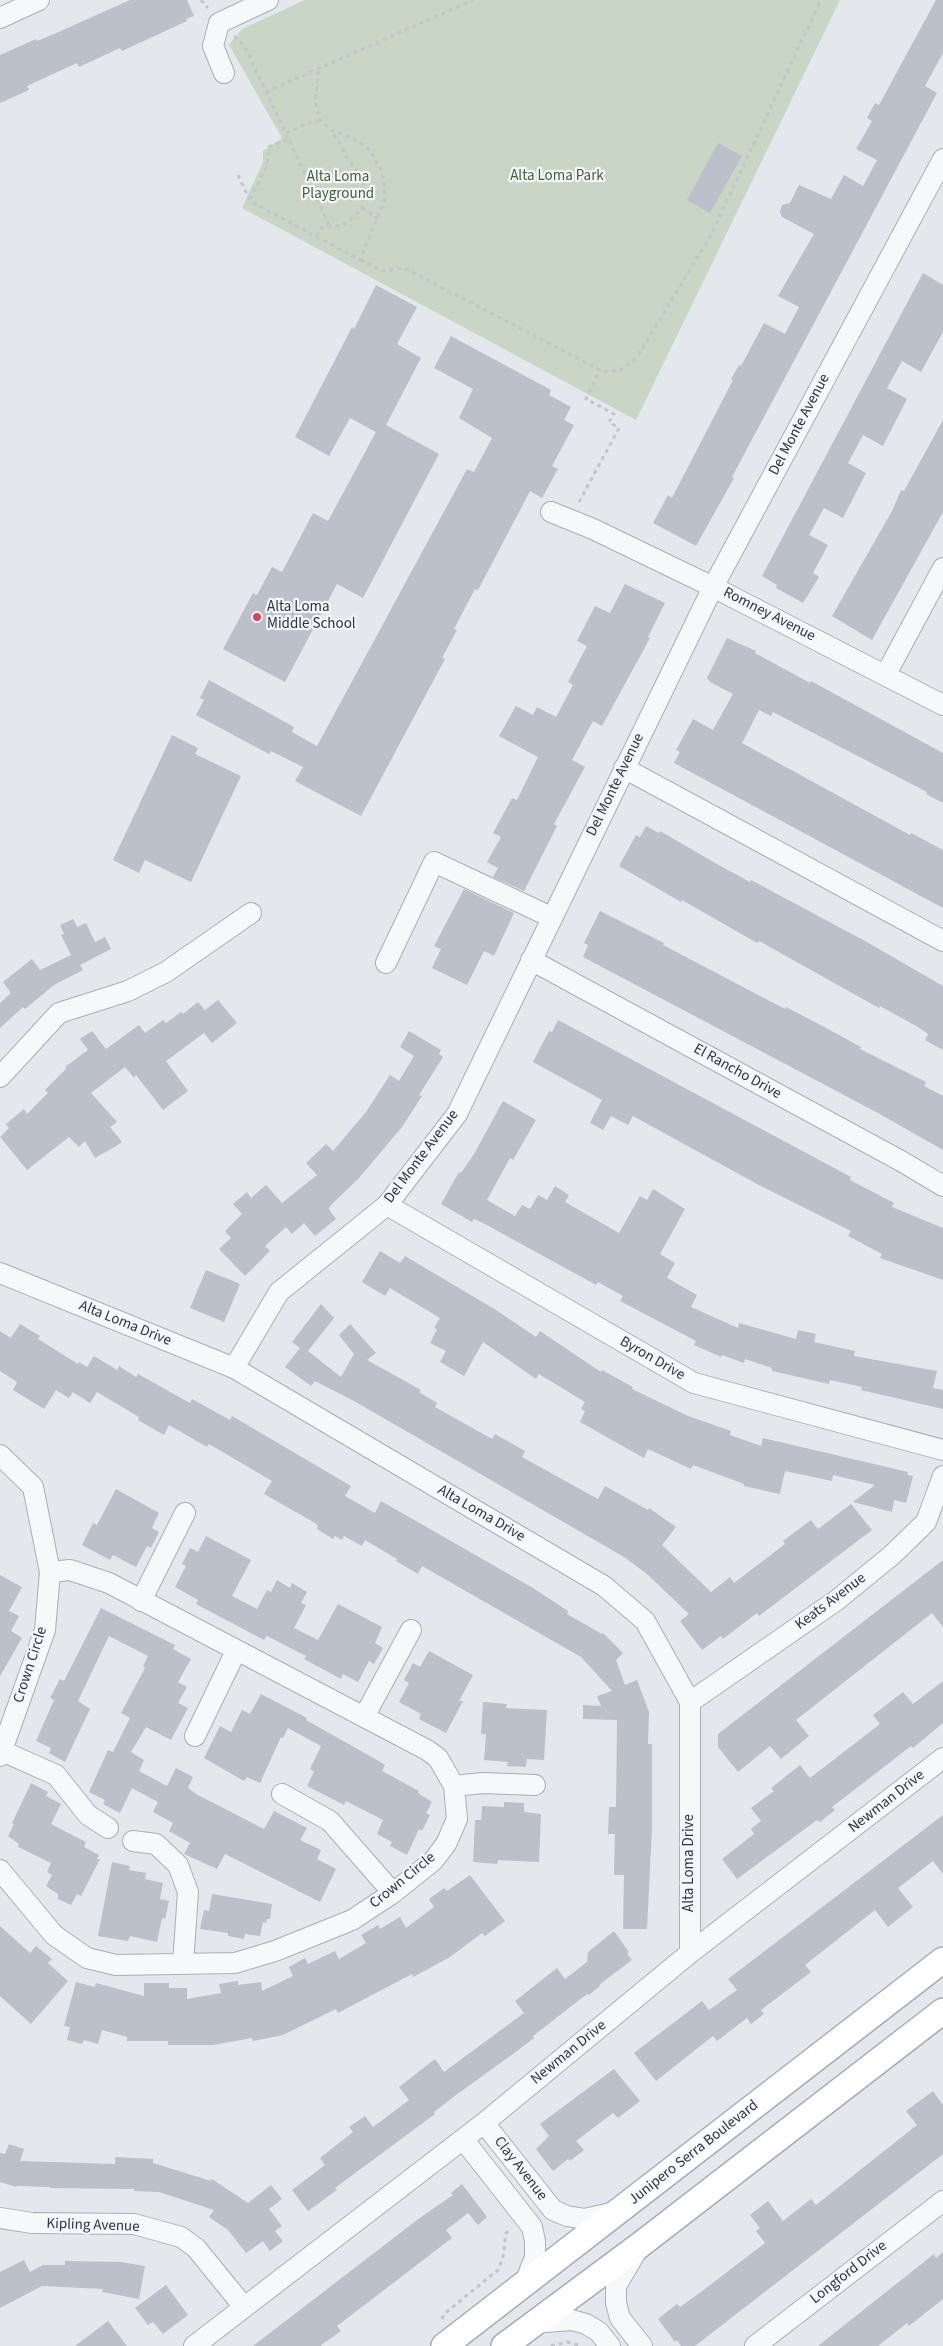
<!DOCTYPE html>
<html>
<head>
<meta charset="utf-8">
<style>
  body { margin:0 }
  canvas { display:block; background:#e4e7ec }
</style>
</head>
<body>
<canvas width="943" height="2346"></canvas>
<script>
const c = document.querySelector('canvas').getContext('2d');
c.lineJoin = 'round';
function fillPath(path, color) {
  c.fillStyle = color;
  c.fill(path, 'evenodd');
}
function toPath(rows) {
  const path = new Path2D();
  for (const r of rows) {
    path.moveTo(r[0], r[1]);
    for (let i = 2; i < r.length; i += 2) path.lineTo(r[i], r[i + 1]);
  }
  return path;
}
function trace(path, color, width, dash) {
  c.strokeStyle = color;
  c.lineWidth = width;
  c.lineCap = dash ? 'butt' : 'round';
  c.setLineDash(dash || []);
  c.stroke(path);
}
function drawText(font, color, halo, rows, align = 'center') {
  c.font = font + ' "Source Sans 3",sans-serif';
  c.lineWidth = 4.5;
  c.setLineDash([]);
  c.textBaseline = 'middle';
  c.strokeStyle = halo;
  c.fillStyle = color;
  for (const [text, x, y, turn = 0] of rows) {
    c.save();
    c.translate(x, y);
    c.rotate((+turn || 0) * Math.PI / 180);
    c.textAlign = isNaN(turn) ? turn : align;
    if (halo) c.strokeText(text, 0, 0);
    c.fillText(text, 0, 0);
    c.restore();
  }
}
fillPath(toPath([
  [305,0,840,0,636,420,242,208,263,162,263,151,282,138,229,45,242,29]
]), '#c9d6c5');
fillPath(toPath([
  [130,0,187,0,194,16,186,19,187,21,122,51,120,48,79,67,77,63,27,86,29,90,0,103,0,55,36,39,37,41,54,34],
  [936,0,943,0,943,53,925,86,937,93,732,477,734,478,696,546,653,523,668,495,672,498,733,380,731,379,739,365,741,366,764,323,785,334,799,307,778,296,814,234,782,217,780,212,782,205,790,203,799,185,831,199,844,175,863,186,877,160,856,149,872,121,867,118,875,103,879,105],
  [718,143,742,156,710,213,687,200],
  [923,273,943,285,943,332,921,372,902,361,887,388,907,399,883,446,863,435,848,463,866,473,843,518,824,508,809,535,828,545,813,573,819,577,803,603,776,588,777,585,762,576],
  [376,285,417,307,397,344,421,358,386,425,439,454,363,598,337,584,285,682,223,649,253,593,257,595,272,567,282,572,313,513,328,521,376,432,350,418,329,456,295,437,352,327,354,329],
  [451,336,551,390,549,395,571,407,564,420,574,425,552,466,558,469,542,498,530,491,478,590,475,589,454,629,457,630,442,658,445,659,361,816,295,781,303,767,271,751,269,754,196,715,204,700,200,698,209,680,294,727,292,732,317,746,467,469,474,472,492,438,459,418,473,389,434,368],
  [943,420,943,512,872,640,832,616,892,511,901,490,904,491],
  [625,584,665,603,648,637,650,638,602,726,593,721,572,760,585,767,554,824,557,826,524,891,493,877,498,868,487,862,501,837,493,833,512,798,517,800,538,757,499,736,516,706,533,715,537,707,556,717,573,685,568,682,587,646,577,641,595,606,610,613],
  [727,638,756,651,755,653,810,683,811,681,943,753,943,803,926,794,927,792,773,712,771,716,759,710,742,743,910,835,911,833,943,850,943,908,674,763,680,752,676,750,693,719,713,730,733,694,710,682,707,678],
  [172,735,198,748,195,754,241,776,191,882,145,860,139,873,113,860],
  [646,826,659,833,660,831,717,864,750,882,751,880,865,941,943,986,943,1050,925,1040,928,1034,918,1027,880,1006,879,1008,759,941,757,943,682,900,681,902,619,866,636,835,640,837],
  [464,889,514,913,494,956,484,951,467,985,432,968,441,949,434,946],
  [600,911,664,943,663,945,785,1009,786,1007,815,1022,861,1047,860,1049,926,1082,924,1086,943,1096,943,1150,878,1113,583,957,588,945,584,943],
  [73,919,77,927,86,923,95,942,105,937,111,949,80,965,83,970,54,985,25,1009,23,1007,0,1028,0,1003,11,993,3,982,32,959,40,970,71,955,61,935,64,934,60,925],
  [218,1000,237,1023,212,1043,204,1033,166,1061,188,1091,163,1110,136,1075,134,1078,125,1067,91,1093,117,1122,110,1127,122,1142,116,1146,95,1158,85,1141,79,1147,69,1137,27,1170,0,1137,9,1128,6,1124,24,1109,27,1114,48,1093,45,1090,66,1069,65,1067,88,1050,80,1039,92,1031,106,1049,139,1025,145,1033,163,1020,166,1023,181,1012,183,1014,198,1002,205,1010],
  [558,1020,851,1177,850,1180,894,1203,892,1207,943,1228,943,1280,880,1258,882,1254,848,1236,851,1231,757,1184,633,1116,628,1125,611,1116,603,1130,590,1123,602,1100,533,1062,549,1031,552,1032],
  [409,1031,441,1050,439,1054,443,1057,419,1095,422,1096,402,1127,359,1178,330,1206,329,1209,336,1219,315,1236,304,1223,292,1234,286,1227,265,1246,270,1251,245,1276,219,1249,231,1238,225,1231,242,1214,233,1204,247,1192,251,1198,266,1185,282,1203,317,1175,306,1163,326,1144,333,1151,366,1112,390,1075,399,1081,414,1056,400,1047],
  [503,1101,536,1120,513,1160,510,1158,487,1200,515,1216,522,1205,530,1209,538,1195,547,1200,555,1186,569,1195,565,1202,619,1233,640,1196,647,1200,653,1189,685,1209,660,1254,675,1263,667,1278,697,1295,691,1307,738,1328,739,1323,796,1339,798,1330,816,1334,814,1342,855,1351,854,1356,937,1371,933,1388,943,1390,943,1409,861,1390,862,1387,830,1380,829,1384,772,1371,772,1368,745,1359,744,1363,722,1355,721,1357,694,1345,696,1341,620,1301,623,1296,598,1282,596,1285,485,1224,474,1219,472,1222,441,1204,459,1172,461,1173,474,1154],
  [380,1251,400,1263,405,1256,496,1310,536,1337,540,1331,601,1372,602,1370,633,1387,632,1389,688,1416,731,1431,730,1435,761,1446,763,1438,908,1472,907,1475,913,1476,906,1503,894,1500,892,1512,853,1502,875,1485,833,1475,832,1481,785,1471,780,1494,744,1486,744,1484,693,1465,691,1469,648,1449,644,1458,580,1422,585,1411,581,1409,585,1402,539,1374,536,1379,483,1342,464,1376,440,1362,446,1351,430,1343,437,1329,434,1328,440,1318,390,1288,385,1296,362,1282],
  [206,1270,240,1284,224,1322,190,1308],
  [321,1304,334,1318,308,1351,341,1377,354,1354,339,1335,350,1324,376,1353,367,1360,421,1390,419,1392,437,1403,435,1407,492,1439,495,1434,525,1451,522,1457,598,1499,605,1486,648,1510,649,1508,676,1527,662,1545,711,1592,730,1577,734,1583,785,1544,783,1541,811,1520,818,1529,851,1504,872,1530,759,1616,757,1613,723,1639,721,1636,702,1650,680,1621,689,1614,647,1574,624,1557,354,1401,315,1381,311,1386,285,1367,300,1348,292,1342],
  [20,1324,40,1336,38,1339,78,1364,79,1362,87,1367,94,1356,117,1370,119,1366,136,1377,138,1374,190,1403,192,1399,230,1420,232,1416,351,1486,345,1496,375,1513,381,1501,533,1588,568,1611,567,1614,602,1634,603,1633,623,1653,616,1660,625,1685,637,1680,649,1712,648,1744,652,1744,652,1828,647,1929,623,1929,624,1875,614,1875,615,1834,608,1834,609,1807,616,1807,617,1720,583,1719,583,1705,601,1706,597,1696,612,1691,581,1657,422,1566,418,1574,396,1561,397,1559,365,1540,362,1546,344,1536,342,1540,335,1536,333,1539,317,1529,318,1526,315,1523,264,1494,272,1481,209,1444,207,1447,169,1425,164,1435,138,1420,139,1417,97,1392,90,1403,73,1392,69,1398,56,1390,44,1409,13,1390,17,1382,0,1371,0,1331,11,1338],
  [116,1489,159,1513,152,1528,159,1532,151,1548,147,1546,136,1567,113,1555,110,1560,82,1545,93,1523,97,1525],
  [206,1536,251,1560,232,1596,257,1609,267,1590,271,1592,277,1580,290,1588,292,1583,307,1592,301,1603,306,1605,294,1628,318,1640,338,1604,382,1627,375,1643,383,1648,374,1664,369,1661,358,1682,343,1674,341,1679,304,1659,306,1656,267,1636,264,1640,196,1604,198,1600,175,1587,186,1566,182,1564,190,1548,198,1552],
  [943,1560,943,1627,932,1613,796,1720,809,1736,781,1759,770,1746,738,1772,718,1747,718,1734],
  [0,1575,22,1587,9,1611,19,1616,11,1631,22,1638,0,1676],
  [101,1608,175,1645,173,1649,191,1659,178,1682,187,1687,178,1703,188,1708,171,1740,146,1727,131,1752,144,1760,139,1771,167,1786,176,1768,193,1777,188,1788,196,1794,264,1829,274,1811,307,1828,300,1840,321,1850,317,1859,336,1869,320,1902,225,1854,217,1869,184,1854,190,1843,169,1831,173,1823,153,1812,158,1802,132,1788,120,1813,103,1804,105,1800,89,1792,108,1750,113,1752,130,1718,121,1713,145,1668,143,1666,148,1656,109,1636,78,1701,90,1709,65,1762,49,1753,51,1748,36,1741,54,1700,50,1698,60,1679,64,1681],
  [429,1651,473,1675,459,1701,463,1701,446,1733,419,1719,421,1714,399,1702,409,1683,404,1680,413,1663,420,1667],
  [943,1681,943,1723,913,1748,911,1746,832,1807,835,1810,820,1822,817,1820,737,1879,722,1859,754,1834,751,1829,761,1821,751,1808,774,1791,771,1788,800,1765,810,1778,880,1724,873,1715,903,1692,913,1704],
  [261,1694,307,1718,306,1720,377,1760,385,1765,382,1771,419,1791,418,1793,432,1802,426,1813,430,1815,422,1831,419,1829,407,1855,390,1846,392,1842,377,1834,383,1820,346,1801,344,1805,307,1786,314,1772,310,1769,321,1746,288,1728,283,1738,281,1737,260,1783,247,1777,244,1781,204,1758,220,1726,231,1732,242,1710,250,1714],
  [483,1702,507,1704,506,1708,547,1710,544,1760,527,1759,526,1767,507,1766,508,1762,484,1760,486,1734,481,1734],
  [31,1783,48,1792,46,1796,61,1804,51,1824,86,1842,84,1847,99,1855,97,1859,100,1859,81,1896,77,1894,71,1905,58,1899,58,1894,46,1886,52,1875,47,1872,51,1863,18,1847,19,1844,8,1836,14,1824,12,1823],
  [504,1802,524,1803,524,1812,541,1814,539,1862,498,1860,497,1864,473,1862,475,1820,481,1820,482,1806,504,1807],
  [943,1815,943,1874,933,1861,898,1888,913,1907,888,1927,875,1910,805,1965,811,1972,761,2010,764,2014,751,2024,747,2018,717,2041,713,2036,656,2081,634,2053,702,2001,709,2010,737,1990,728,1979],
  [112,1862,130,1866,129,1870,146,1873,145,1879,163,1883,160,1899,169,1901,165,1919,162,1918,157,1942,130,1936,128,1941,98,1936],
  [470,1875,505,1921,485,1936,482,1933,450,1957,413,1977,412,1974,338,2013,336,2009,283,2035,253,2041,252,2038,213,2045,168,2045,168,2041,127,2041,127,2037,102,2030,98,2044,84,2040,82,2044,67,2040,70,2027,64,2026,76,1982,95,1987,96,1983,144,1996,144,1983,169,1983,169,1988,187,1988,187,1999,221,1993,219,1984,238,1981,238,1985,261,1982,262,1991,293,1976,289,1967,305,1958,308,1964,335,1951,339,1959,366,1943,361,1935,378,1925,380,1929,400,1917,406,1928,434,1907,429,1899,444,1888,447,1891],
  [212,1894,272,1904,270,1919,267,1919,266,1923,263,1922,260,1936,245,1934,244,1939,228,1936,228,1933,200,1929,204,1910,209,1911],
  [0,1926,30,1953,36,1946,52,1959,48,1963,68,1981,31,2024,0,1996],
  [614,1931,629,1952,627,1954,632,1960,599,1985,600,1986,589,1995,587,1994,533,2036,534,2038,517,2051,456,2095,434,2112,435,2114,335,2188,337,2190,308,2211,292,2190,325,2165,320,2158,353,2132,349,2127,365,2116,373,2127,409,2100,399,2087,435,2059,444,2072,524,2013,515,2001,557,1968,565,1979,587,1962,588,1952],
  [614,2069,640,2101,618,2118,613,2113,576,2141,584,2150,570,2161,568,2159,553,2171,536,2149,549,2136,540,2124],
  [933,2091,943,2105,943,2154,695,2346,681,2346,677,2340,675,2342,658,2319,677,2304,680,2307,701,2292,765,2243,756,2231,760,2228,750,2215,768,2201,783,2221,811,2199,816,2205,917,2125,906,2111],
  [9,2144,24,2149,20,2161,115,2164,115,2157,153,2159,153,2163,211,2181,212,2179,248,2203,271,2185,282,2199,269,2209,282,2226,275,2231,283,2241,270,2251,263,2241,246,2253,228,2230,209,2217,214,2210,159,2192,134,2191,134,2189,50,2188,50,2187,17,2186,16,2187,0,2182,0,2153,5,2154],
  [462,2184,487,2217,478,2225,468,2213,446,2230,452,2238,337,2326,341,2331,320,2346,253,2346,421,2217,453,2195,451,2193],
  [943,2252,943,2299,909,2326,907,2323,878,2346,818,2346,934,2254,936,2258],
  [24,2260,30,2272,43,2265,65,2265,65,2261,121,2262,145,2266,139,2299,102,2292,103,2289,42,2286,0,2308,0,2272],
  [166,2285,188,2315,163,2334,153,2322,148,2325,135,2308],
  [108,2321,127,2346,75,2346]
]), '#bbc0ca');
const minor = toPath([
  [0,18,39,0],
  [224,73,213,46,219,23,268,0],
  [551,512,593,529,713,587,943,705],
  [886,674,943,568],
  [624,768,943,941],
  [531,960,901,1161,943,1186],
  [386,963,434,862,551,917],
  [0,1077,59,1013,128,991,166,972,251,913],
  [387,1205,694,1383,943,1450],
  [0,1273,234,1368,604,1586,645,1621,690,1702,690,1953],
  [234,1368,279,1292,387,1205,457,1114,713,587,943,159],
  [0,1455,33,1487,50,1572,45,1630,0,1756],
  [141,1601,185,1513],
  [690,1702,837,1600,892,1555,926,1522,943,1476],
  [364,1717,411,1630],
  [195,1736,236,1651],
  [2,1751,56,1775,88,1815,108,1828],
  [454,1786,483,1783,535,1785],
  [282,1794,330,1821,393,1893],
  [133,1841,156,1844,178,1865,188,1892,183,1964],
  [0,1870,54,1935,87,1958,116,1965,235,1963,275,1951,352,1920,393,1893,433,1861,446,1844,457,1819,454,1786,438,1758,427,1750,109,1583,70,1570,50,1572],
  [484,2123,553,2210,567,2216,585,2219,615,2212],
  [463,2139,532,2227,535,2241,535,2257,525,2283],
  [0,2218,32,2223,134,2224,181,2237,196,2248,244,2307],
  [636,2252,616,2286,616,2303,620,2318,642,2346],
  [533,2323,572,2320,586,2324,599,2332,610,2346],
  [194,2346,484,2123,690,1953,943,1758],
  [755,2346,943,2201]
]);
const major = toPath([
  [444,2346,943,1960],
  [504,2346,640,2245,943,2011]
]);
trace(minor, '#a9aeb7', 22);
trace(major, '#a3abb8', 28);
trace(toPath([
  [201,0,208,8],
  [234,36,244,45,330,227],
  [266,92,473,0],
  [286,133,313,121,321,121],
  [238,175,250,201,360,260,385,199,384,182,380,168,370,150,358,141,332,130,321,121,315,102,319,68],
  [250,199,267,166,269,147,289,139],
  [362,208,377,218],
  [316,236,321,228,343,225,356,215,362,208,366,195,362,178,346,156,332,130],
  [360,260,382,271,404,268,604,372,622,369,637,357,710,237,821,0],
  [579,502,619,428,609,422,614,414,586,399,600,370],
  [442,2319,444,2314,498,2270,503,2257,506,2233,510,2230],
  [551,2346,567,2342,582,2346]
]), '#c2c5cb', 3, [4, 4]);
trace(minor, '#f7f8fa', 20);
trace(major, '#fff', 25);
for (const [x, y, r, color] of [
  [257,617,5,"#d1495b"]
]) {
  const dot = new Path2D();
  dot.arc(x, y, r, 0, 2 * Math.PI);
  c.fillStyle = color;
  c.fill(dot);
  trace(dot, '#f4f6f9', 2);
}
drawText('15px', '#3f6138', '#f4f6f9', [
  ["Alta Loma Park",557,177],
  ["Alta Loma",338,178],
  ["Playground",338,195]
]);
drawText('15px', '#2b3445', '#f4f6f9', [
  ["Del Monte Avenue",800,425,-62],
  ["Romney Avenue",769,615,27],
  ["Del Monte Avenue",616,785,-64],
  ["El Rancho Drive",737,1072,29],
  ["Del Monte Avenue",422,1157,-53],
  ["Alta Loma Drive",125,1324,22],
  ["Byron Drive",652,1359,30],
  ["Alta Loma Drive",481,1514,30],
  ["Keats Avenue",831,1602,-37],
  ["Crown Circle",31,1665,-72],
  ["Newman Drive",887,1802,-38],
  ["Alta Loma Drive",690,1863,-90],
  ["Crown Circle",403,1881,-39],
  ["Newman Drive",569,2053,-39],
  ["Junipero Serra Boulevard",694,2153,-38],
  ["Clay Avenue",520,2169,52],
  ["Kipling Avenue",93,2226,2],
  ["Longford Drive",849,2273,-38]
]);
drawText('15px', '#2b3445', '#f4f6f9', [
  ["Alta Loma",267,608],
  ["Middle School",267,625]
], 'left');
</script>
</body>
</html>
